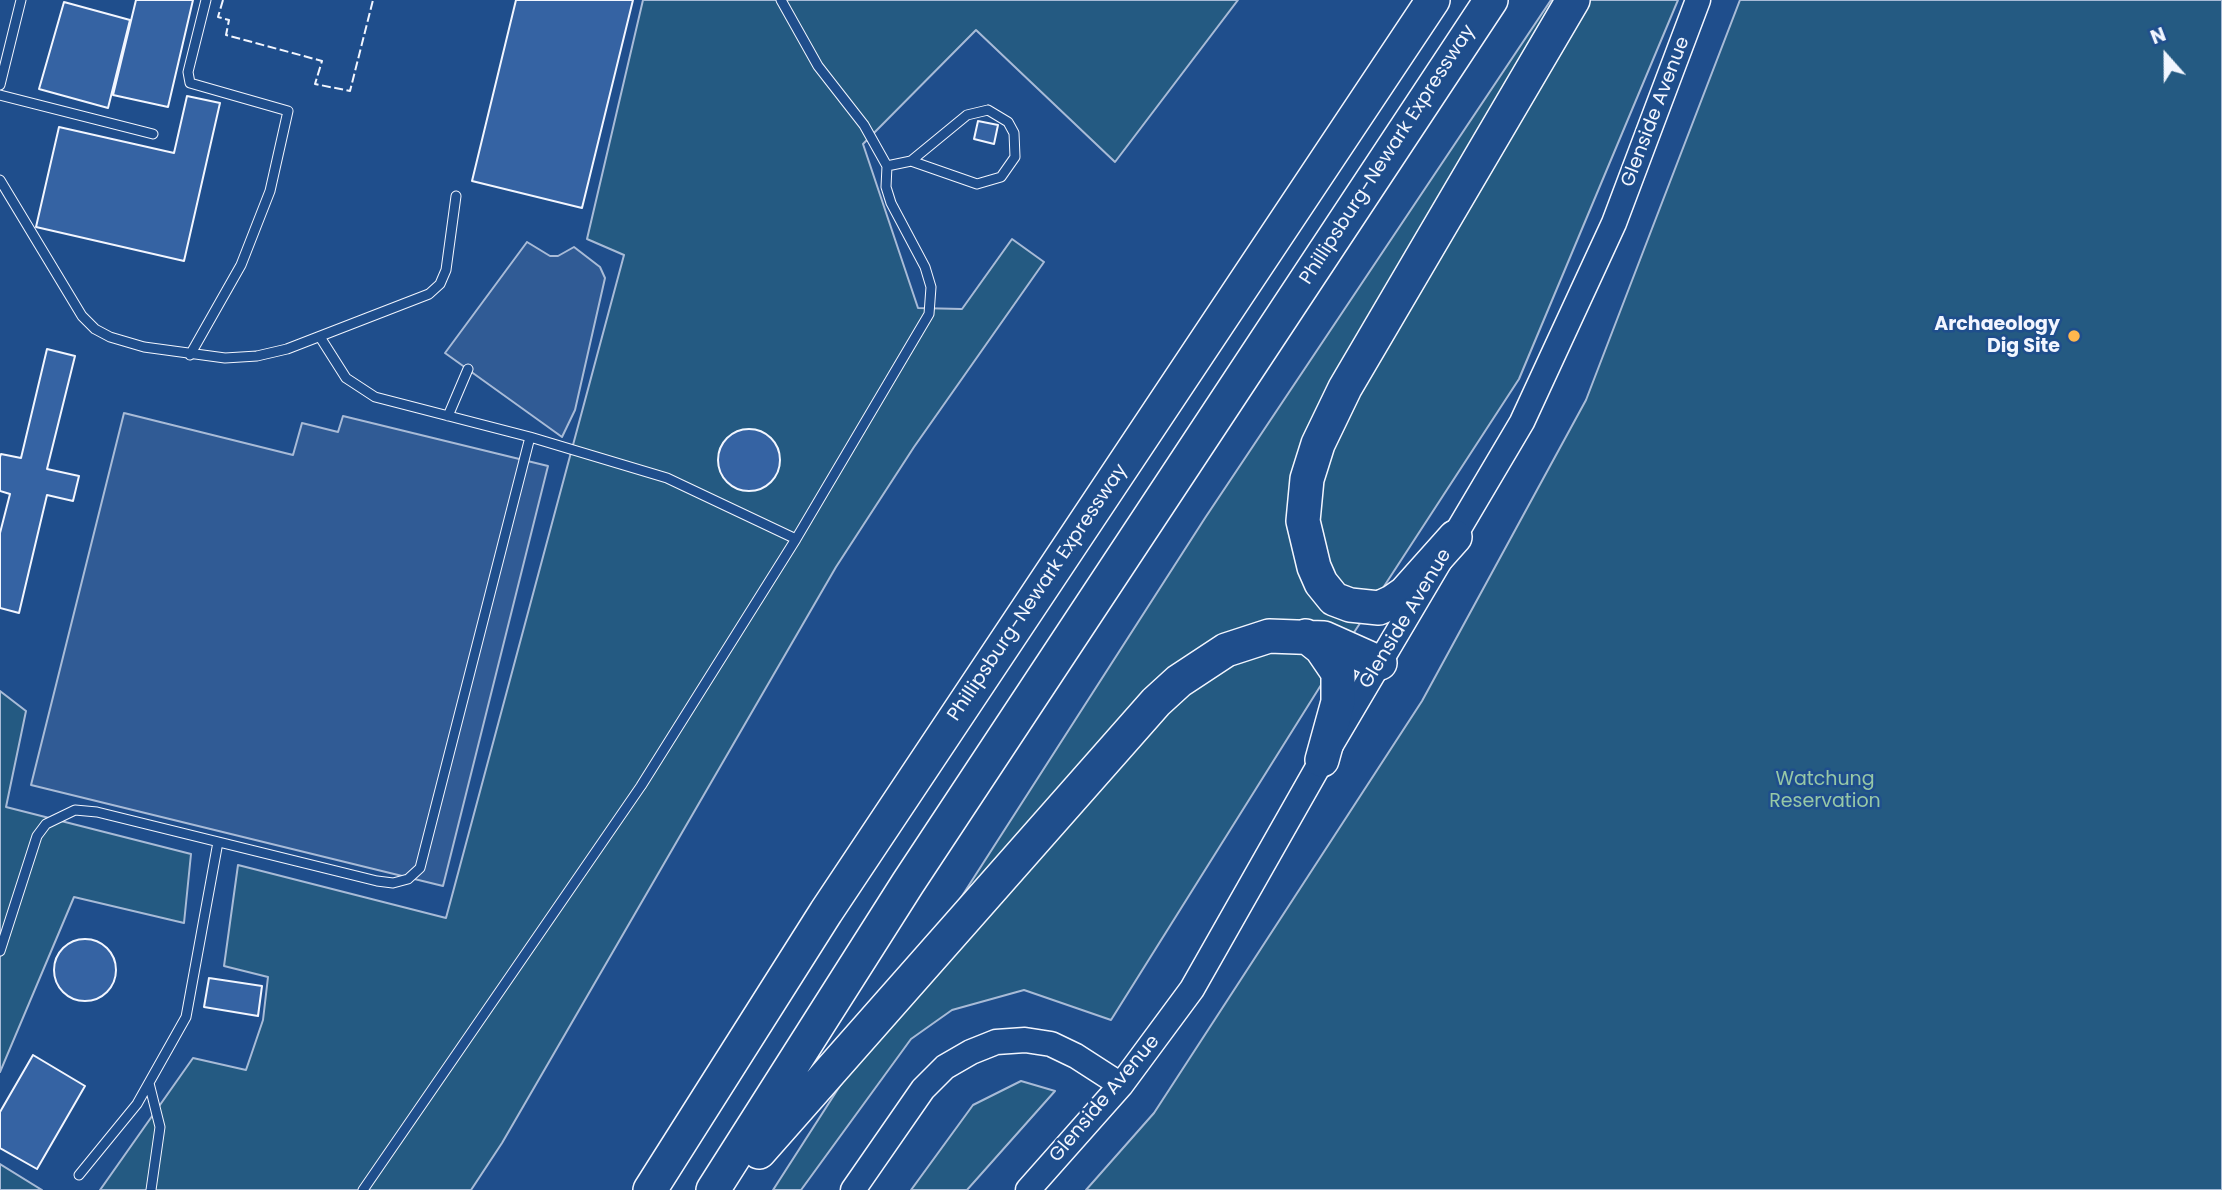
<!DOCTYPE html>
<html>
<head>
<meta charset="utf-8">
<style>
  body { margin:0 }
  #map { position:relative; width:2222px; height:1190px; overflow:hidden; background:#1f4e8c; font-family:Poppins,sans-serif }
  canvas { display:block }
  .north { position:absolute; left:2131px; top:21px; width:70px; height:70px; -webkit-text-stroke:5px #1f4e8c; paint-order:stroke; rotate:339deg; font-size:19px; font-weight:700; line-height:28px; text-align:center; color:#f2f6ff }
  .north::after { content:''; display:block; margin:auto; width:24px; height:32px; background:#f2f6ff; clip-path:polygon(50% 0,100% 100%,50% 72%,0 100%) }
</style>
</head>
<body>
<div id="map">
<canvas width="2222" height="1190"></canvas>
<div class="north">N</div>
</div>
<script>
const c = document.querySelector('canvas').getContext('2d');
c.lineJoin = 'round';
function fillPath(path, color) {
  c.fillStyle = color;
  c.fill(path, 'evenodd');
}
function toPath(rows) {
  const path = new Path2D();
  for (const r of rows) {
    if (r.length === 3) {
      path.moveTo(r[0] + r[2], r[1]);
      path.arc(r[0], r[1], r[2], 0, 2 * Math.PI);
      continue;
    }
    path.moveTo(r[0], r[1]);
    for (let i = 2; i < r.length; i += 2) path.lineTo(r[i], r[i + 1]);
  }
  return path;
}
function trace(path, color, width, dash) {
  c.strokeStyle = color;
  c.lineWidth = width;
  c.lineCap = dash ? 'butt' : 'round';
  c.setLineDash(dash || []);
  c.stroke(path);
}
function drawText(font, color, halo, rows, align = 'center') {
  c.font = font + ' Poppins,sans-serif';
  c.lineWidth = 5;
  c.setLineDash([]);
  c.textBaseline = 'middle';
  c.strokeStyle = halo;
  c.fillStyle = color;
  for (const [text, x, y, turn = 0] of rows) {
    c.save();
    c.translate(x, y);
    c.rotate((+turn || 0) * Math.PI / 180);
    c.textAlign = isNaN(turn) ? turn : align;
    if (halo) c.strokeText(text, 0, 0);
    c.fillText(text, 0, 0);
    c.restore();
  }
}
const green = toPath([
  [643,0,1238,0,1115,162,976,30,863,144,918,308,962,309,1012,239,1044,262,914,447,836,567,502,1143,471,1190,100,1190,193,1058,246,1070,263,1020,268,977,224,966,238,865,446,918,624,255,587,239,643,0],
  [1551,0,1678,0,1519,379,1353,634,1111,1020,1024,990,952,1010,911,1039,801,1190,773,1190,1205,518,1551,0],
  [1740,0,2222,0,2222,1190,1086,1190,1154,1113,1422,701,1586,400,1740,0],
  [0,691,26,711,6,807,191,854,184,923,74,897,0,1072,0,691],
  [1021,1081,1055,1091,967,1190,911,1190,973,1105,1021,1081],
  [0,1164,42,1190,0,1190,0,1164]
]);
fillPath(green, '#245a82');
trace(green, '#a8bbd7', 2);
const parking = toPath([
  [527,242,550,256,558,256,574,247,600,267,605,278,575,410,562,437,445,353,527,242],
  [124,413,293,455,302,423,338,432,343,416,548,466,443,886,31,785,124,413]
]);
fillPath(parking, '#305b95');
trace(parking, '#a8bbd7', 2);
const building = toPath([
  [136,0,193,0,168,107,113,95,136,0],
  [516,0,633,0,582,208,472,181,516,0],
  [64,2,130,20,108,108,39,89,64,2],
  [187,96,220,103,184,261,36,227,59,127,174,153,187,96],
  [978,121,998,125,994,144,974,139,978,121],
  [47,349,75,356,47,469,79,476,73,501,47,495,19,613,0,608,0,533,10,494,0,491,0,457,1,454,21,458,47,349],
  [749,460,31],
  [85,970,31],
  [209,978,262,986,258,1016,204,1007,209,978],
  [33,1055,85,1086,37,1169,0,1148,0,1112,33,1055]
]);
fillPath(building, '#3563a3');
trace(building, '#f2f6ff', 2);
const lane = toPath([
  [0,85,21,0],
  [0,95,153,134],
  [988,110,1008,122,1014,133,1015,157,1001,177,977,184,911,161,967,115,988,110],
  [887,166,911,161],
  [0,180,82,316,95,329,110,337,144,347,225,358,257,356,287,349,429,294,440,284,446,270,456,196],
  [190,355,241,265,270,191,288,111,190,83,188,72,206,0],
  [448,416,468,369],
  [530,437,667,478,796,539],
  [0,951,37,836,46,824,75,810,97,812,377,881,393,883,408,879,420,868,530,437,375,397,346,378,320,337],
  [149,1083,160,1127,151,1190],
  [79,1175,137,1104,186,1017,218,842],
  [363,1190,641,786,796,539,929,314,931,287,925,267,891,203,886,187,887,166,864,125,818,66,781,0]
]);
const secondary = toPath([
  [853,1190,923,1089,945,1067,971,1052,996,1042,1025,1040,1051,1044,1076,1056,1121,1085],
  [1028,1190,1121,1085,1192,989,1322,760,1522,422,1614,223,1698,0]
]);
const highway = toPath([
  [1455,537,1405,593,1392,602,1379,608,1350,605,1334,599,1321,583,1314,567,1303,521,1307,479,1318,444,1345,388,1573,0],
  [1306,636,1321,648,1338,673,1338,702,1322,760],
  [759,1152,1156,702,1179,681,1226,650,1269,636,1324,638,1380,663],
  [650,1190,826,912,1433,0],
  [713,1190,908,883,1491,0]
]);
trace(lane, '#f2f6ff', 11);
trace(secondary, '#f2f6ff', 27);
trace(highway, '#f2f6ff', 36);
trace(lane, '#1f4e8c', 9);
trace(secondary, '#1f4e8c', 24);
trace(highway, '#1f4e8c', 33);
trace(toPath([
  [223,0,218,17,229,20,226,35,322,61,315,84,350,91,373,0]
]), '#f2f6ff', 2, [9, 3.5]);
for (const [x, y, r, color] of [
  [2074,336,7,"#ffb74d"]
]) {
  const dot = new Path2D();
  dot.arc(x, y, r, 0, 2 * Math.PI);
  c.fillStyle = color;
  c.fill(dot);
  trace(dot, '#1f4e8c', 2.5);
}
drawText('19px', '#f2f6ff', '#1f4e8c', [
  ["Glenside Avenue",1656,112,-69],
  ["Phillipsburg-Newark Expressway",1388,155,-57],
  ["Phillipsburg-Newark Expressway",1038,593,-56],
  ["Glenside Avenue",1406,619,-59],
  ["Glenside Avenue",1105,1099,-50]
]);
drawText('bold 19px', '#f2f6ff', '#1f4e8c', [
  ["Archaeology",2060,325],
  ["Dig Site",2060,347]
], 'right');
drawText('19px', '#97c8a6', '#1f4e8c', [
  ["Watchung",1825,780],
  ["Reservation",1825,802]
]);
</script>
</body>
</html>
